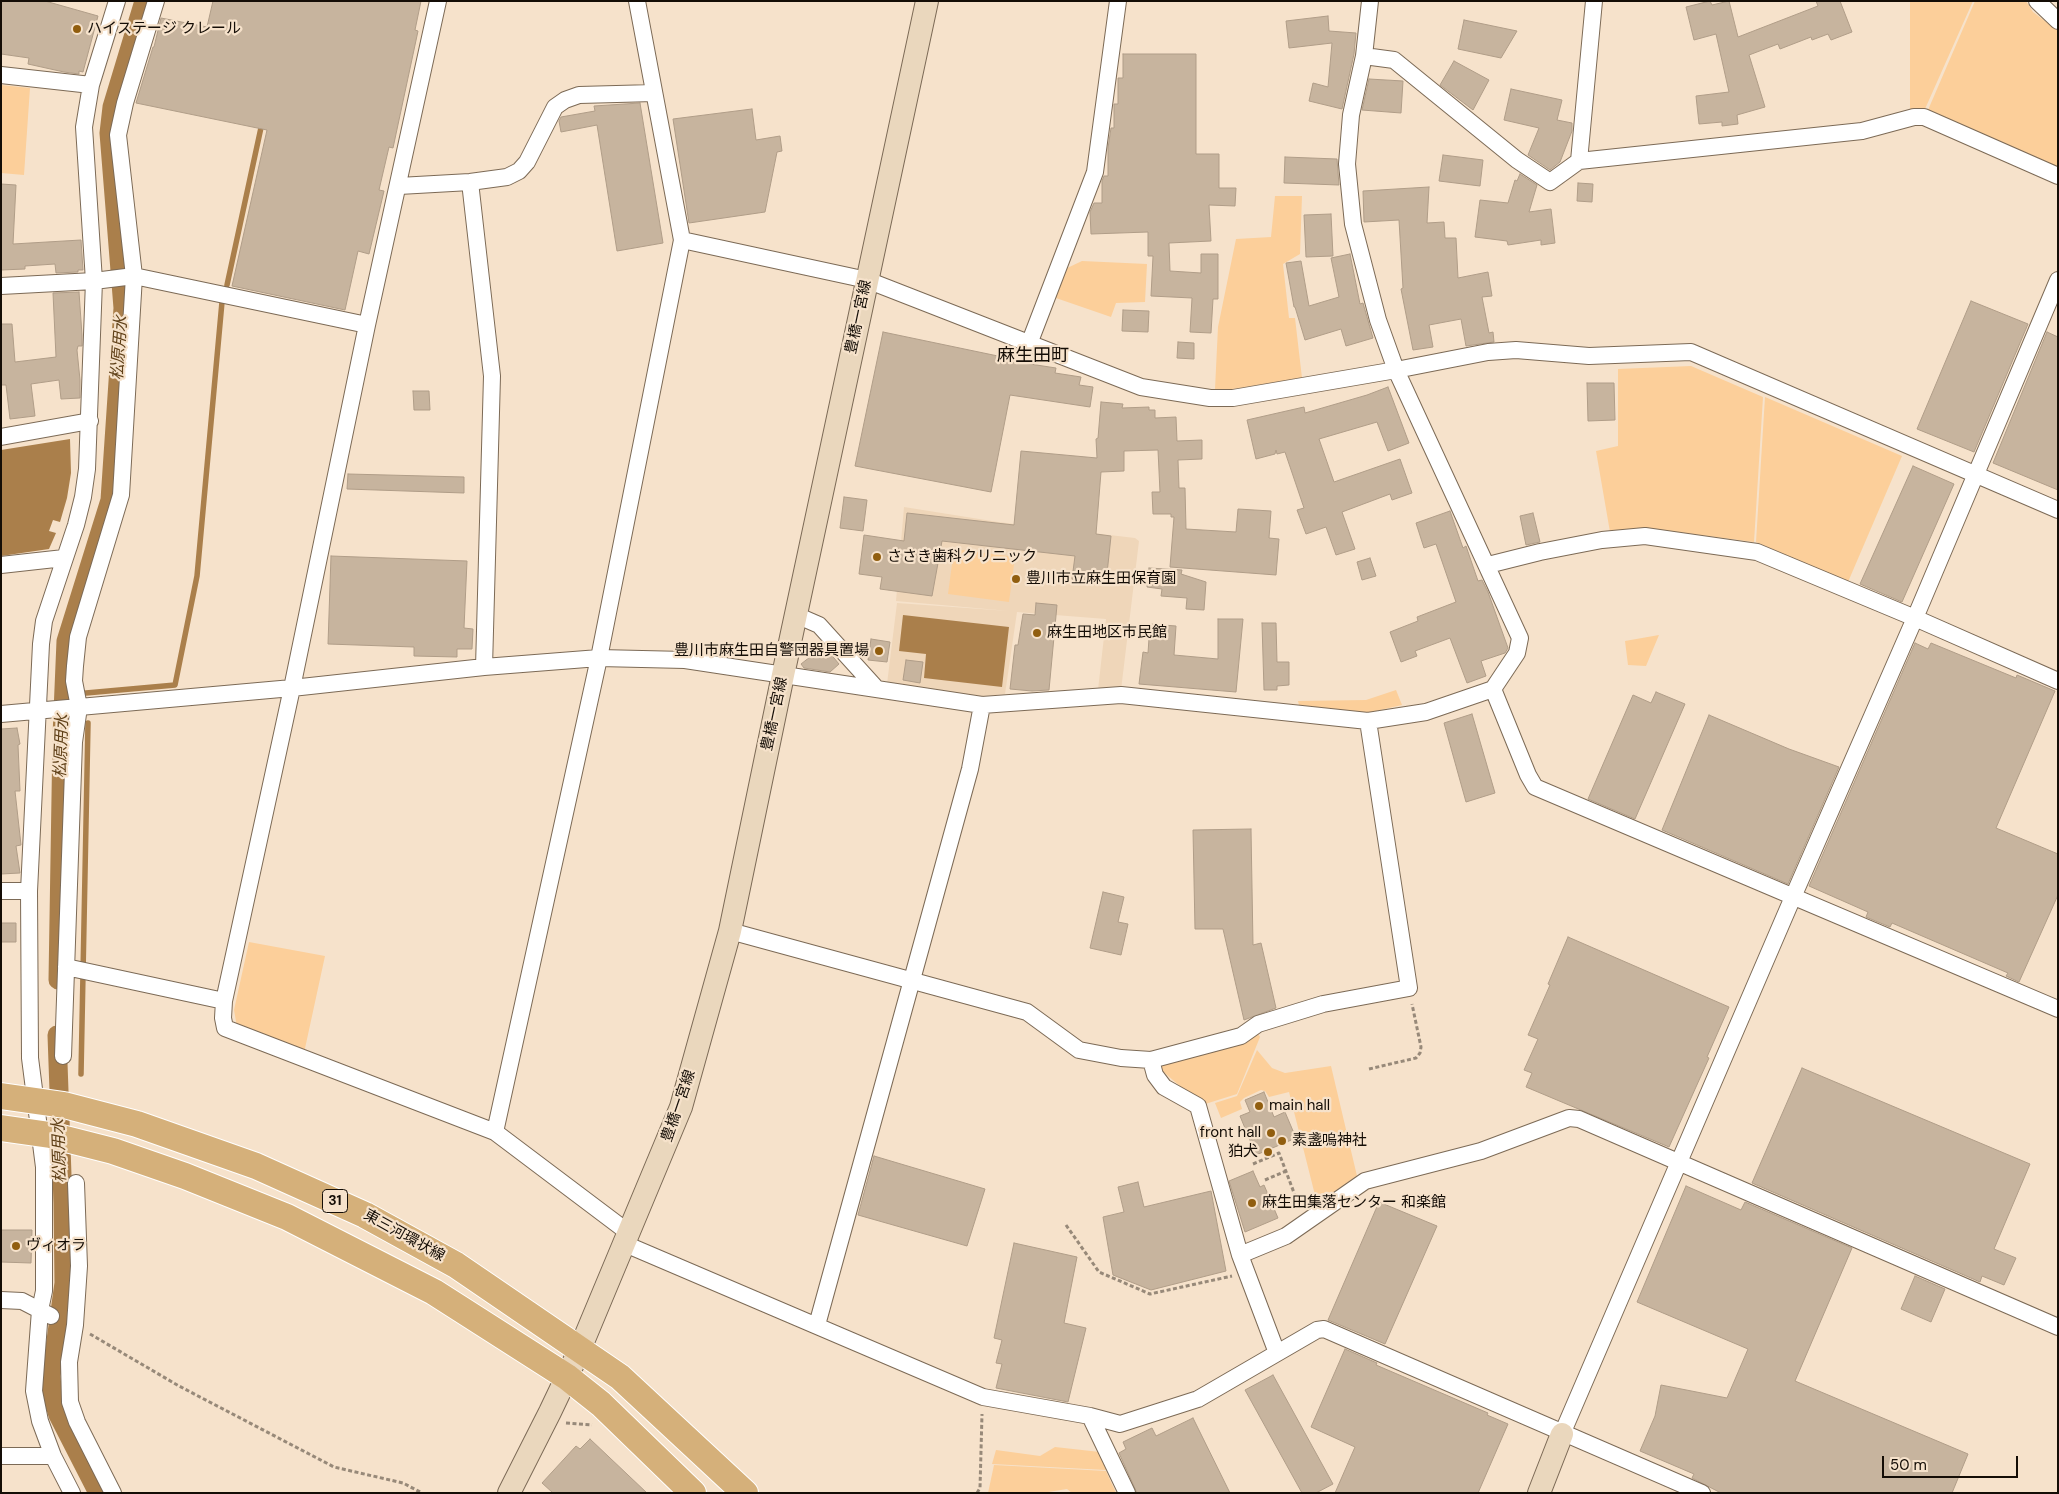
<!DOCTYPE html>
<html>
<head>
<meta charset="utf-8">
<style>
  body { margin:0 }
  #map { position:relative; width:2059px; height:1494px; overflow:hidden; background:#f6e2cb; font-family:"DM Sans",sans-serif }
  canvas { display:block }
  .frame { position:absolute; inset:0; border:2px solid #140d06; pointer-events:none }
  .scale { position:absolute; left:1882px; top:1456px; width:136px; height:22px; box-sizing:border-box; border:2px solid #140d06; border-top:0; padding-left:6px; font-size:15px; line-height:18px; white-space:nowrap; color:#140d06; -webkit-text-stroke:4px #f6e2cb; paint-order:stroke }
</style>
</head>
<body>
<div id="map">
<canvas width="2059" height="1494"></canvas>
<div class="frame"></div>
<div class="scale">50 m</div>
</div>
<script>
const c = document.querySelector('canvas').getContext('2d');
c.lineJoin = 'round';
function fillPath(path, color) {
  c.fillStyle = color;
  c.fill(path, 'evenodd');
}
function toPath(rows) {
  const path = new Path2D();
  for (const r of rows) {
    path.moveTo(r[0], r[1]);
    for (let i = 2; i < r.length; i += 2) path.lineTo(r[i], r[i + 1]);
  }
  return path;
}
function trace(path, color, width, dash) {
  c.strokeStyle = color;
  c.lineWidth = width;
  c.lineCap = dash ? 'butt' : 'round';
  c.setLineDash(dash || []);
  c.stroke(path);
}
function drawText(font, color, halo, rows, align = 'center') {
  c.font = font + ' "DM Sans","Noto Sans JP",sans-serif';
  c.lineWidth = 4.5;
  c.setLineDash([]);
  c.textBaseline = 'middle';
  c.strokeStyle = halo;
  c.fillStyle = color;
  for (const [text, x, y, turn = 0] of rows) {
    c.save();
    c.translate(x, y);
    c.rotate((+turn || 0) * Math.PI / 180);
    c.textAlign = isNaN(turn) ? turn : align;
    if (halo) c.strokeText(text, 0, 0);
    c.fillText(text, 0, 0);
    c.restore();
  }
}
fillPath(toPath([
  [904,507,998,522,1135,538,1139,541,1121,690,1098,690,1106,619,1017,612,1005,694,978,697,887,684,897,603,1009,611,896,601]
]), '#efd6b9');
fillPath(toPath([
  [1910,1,1973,1,1925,109,1910,109],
  [1975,1,2026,1,2033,12,2058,31,2058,168,1928,110],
  [1,85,30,88,24,175,1,173],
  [1275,196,1302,196,1300,254,1283,264,1289,318,1295,318,1302,378,1233,389,1215,389,1218,327,1236,239,1271,237],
  [1082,261,1147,264,1145,302,1116,303,1111,317,1053,297,1063,270],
  [1691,366,1763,397,1754,542,1646,528,1610,532,1596,451,1618,446,1618,369],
  [1765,397,1902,456,1848,582,1756,542],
  [954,549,1015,557,1009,602,948,594],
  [1659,635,1646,666,1628,665,1625,641],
  [1396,690,1402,705,1367,713,1299,705,1298,701,1366,700],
  [249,942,325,956,304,1053,237,1027,234,1010],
  [1257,1032,1260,1037,1237,1094,1202,1105,1160,1069,1158,1064],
  [1257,1050,1272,1068,1285,1073,1331,1066,1357,1176,1317,1203,1289,1092,1269,1097,1265,1091,1261,1090,1244,1098,1240,1102,1242,1109,1221,1118,1215,1103,1237,1096],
  [1055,1447,1100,1452,1106,1470,992,1464,996,1450,1040,1456],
  [994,1465,1106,1471,1116,1493,1072,1493,1067,1489,1042,1493,988,1493]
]), '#fccf9a');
fillPath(toPath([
  [70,439,71,473,67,498,60,522,53,520,49,531,56,533,49,549,1,556,1,450],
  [903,615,1009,627,1002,687,924,678,926,654,899,651]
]), '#aa7f4b');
trace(toPath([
  [227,285,262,123],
  [86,693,175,685,197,576,222,302],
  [81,1074,88,723]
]), '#aa7f4b', 5.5);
trace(toPath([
  [58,980,62,736,66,641,110,500,123,308,109,133,112,107,144,1],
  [57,1035,63,1203,64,1283,51,1376,53,1399,58,1415,98,1493]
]), '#aa7f4b', 19);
const building = toPath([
  [1,1,45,1,98,16,83,72,79,71,79,74,64,72,28,64,29,58,1,54,1,1],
  [213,1,421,1,415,30,418,31,393,148,389,147,379,190,384,191,369,254,358,251,345,310,232,286,267,130,136,103,153,47,154,47,161,18,207,27,213,1],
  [1710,1,1712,5,1729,1,1738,37,1818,6,1816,1,1840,1,1852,32,1831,40,1828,34,1812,40,1811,37,1780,49,1778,44,1749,55,1765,107,1737,115,1738,124,1722,126,1722,122,1699,124,1696,96,1729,92,1716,34,1694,40,1686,7,1710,1],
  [1328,16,1329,31,1356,33,1354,54,1342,109,1309,101,1313,83,1328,87,1332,43,1289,48,1286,21,1328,16],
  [1464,20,1517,31,1501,58,1458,49,1464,20],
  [1123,54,1196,54,1196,154,1219,154,1219,188,1236,188,1235,206,1209,205,1211,241,1169,243,1170,271,1201,273,1201,254,1218,254,1218,299,1213,299,1211,333,1190,332,1192,298,1151,296,1153,256,1148,256,1148,232,1091,234,1090,212,1094,203,1102,203,1102,181,1104,176,1108,176,1108,148,1111,128,1114,128,1114,104,1118,104,1118,78,1123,78,1123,54],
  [1454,61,1489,80,1473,110,1440,85,1454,61],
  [1369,79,1403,81,1401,113,1362,110,1369,79],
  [1511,89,1562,100,1557,120,1572,123,1572,131,1560,162,1550,170,1528,155,1539,128,1504,120,1511,89],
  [640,103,663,243,617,251,597,125,561,132,559,121,561,117,595,111,594,106,640,103],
  [752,109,756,140,780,136,782,151,777,152,765,212,689,223,673,119,752,109],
  [1443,155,1483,160,1480,186,1439,181,1443,155],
  [1285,157,1337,159,1339,185,1284,183,1285,157],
  [1520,174,1537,185,1529,212,1551,209,1555,243,1541,245,1541,240,1508,245,1507,241,1475,237,1480,200,1508,203,1515,180,1517,181,1520,174],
  [1578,183,1593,184,1592,202,1577,201,1578,183],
  [1,184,16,185,13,244,81,240,83,270,78,270,78,272,56,273,55,264,25,266,25,269,1,270,1,184],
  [1429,187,1427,223,1444,222,1445,238,1456,238,1458,278,1488,272,1492,296,1482,297,1489,333,1493,332,1494,342,1466,346,1461,319,1429,325,1433,347,1413,350,1401,289,1403,288,1399,220,1364,222,1363,191,1429,187],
  [1331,214,1333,256,1306,257,1304,215,1331,214],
  [1350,254,1360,304,1363,303,1373,338,1346,346,1341,329,1305,340,1295,307,1294,307,1286,263,1301,261,1309,306,1339,297,1331,258,1350,254],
  [79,292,82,335,82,346,78,346,77,350,80,380,80,398,61,399,59,380,31,384,35,416,10,419,6,385,1,385,1,324,12,324,15,362,56,357,53,293,79,292],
  [1971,301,2028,324,1974,452,1917,429,1971,301],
  [1123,310,1149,311,1148,332,1122,331,1123,310],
  [883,332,1017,360,1017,362,1056,368,1055,373,1081,377,1079,385,1093,387,1090,407,1010,395,991,492,855,466,883,332],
  [2047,332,2058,337,2058,490,1993,463,2047,332],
  [1178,342,1194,343,1194,359,1177,358,1178,342],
  [1587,383,1614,383,1615,420,1588,421,1587,383],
  [1388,387,1409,443,1388,451,1377,422,1319,439,1334,482,1400,459,1412,493,1392,500,1390,494,1342,512,1355,549,1336,555,1326,527,1306,534,1297,510,1304,508,1285,452,1277,454,1276,450,1275,454,1256,459,1247,420,1304,407,1305,413,1367,395,1388,387],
  [413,391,429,391,430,410,414,410,413,391],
  [1101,402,1123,404,1122,408,1149,407,1149,410,1155,410,1155,418,1176,417,1177,441,1202,440,1202,459,1178,460,1179,488,1185,488,1186,529,1236,532,1238,509,1271,511,1269,538,1279,539,1276,575,1170,567,1174,517,1171,517,1171,514,1153,514,1152,492,1160,492,1158,450,1124,451,1124,471,1101,472,1096,534,1111,536,1106,583,1072,579,1075,556,942,541,932,596,880,589,882,577,859,574,864,535,904,541,907,513,1014,525,1021,451,1097,458,1096,439,1098,438,1101,402],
  [1913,466,1954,484,1902,602,1860,584,1913,466],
  [348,474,464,477,464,493,347,489,348,474],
  [844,497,867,500,863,531,840,528,844,497],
  [1450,511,1463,548,1466,546,1478,581,1482,580,1488,592,1508,648,1505,653,1481,661,1486,676,1467,683,1450,638,1415,651,1417,656,1401,662,1390,632,1418,621,1417,617,1456,602,1436,544,1424,548,1416,523,1450,511],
  [1533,513,1540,542,1526,545,1520,516,1533,513],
  [331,556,467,561,464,628,473,629,472,649,457,649,457,657,414,656,414,647,328,644,331,556],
  [1370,558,1376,576,1362,580,1357,562,1370,558],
  [1149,568,1182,570,1181,574,1206,582,1204,610,1186,609,1187,598,1161,596,1162,589,1147,587,1149,568],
  [1036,603,1057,605,1049,690,1032,691,1010,689,1015,645,1018,645,1023,614,1035,615,1036,603],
  [1218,619,1243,619,1236,692,1139,684,1143,652,1148,653,1150,624,1176,626,1174,655,1218,659,1218,619],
  [1262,623,1276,623,1277,662,1289,662,1289,685,1277,686,1277,690,1264,690,1262,623],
  [871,639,890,642,887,662,868,660,871,639],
  [1915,643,1928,649,1931,643,2016,678,2017,675,2055,691,1996,828,2058,854,2058,895,2019,982,2006,976,2008,973,1892,923,1890,927,1866,917,1868,912,1809,886,1915,643],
  [824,646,839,664,830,672,804,668,801,664,824,646],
  [906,660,923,662,920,683,903,680,906,660],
  [1656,692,1685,704,1635,819,1588,799,1633,695,1651,703,1656,692],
  [1472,714,1495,793,1466,802,1444,723,1472,714],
  [1709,715,1789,749,1839,767,1788,884,1662,830,1709,715],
  [17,728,20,744,18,745,20,791,15,791,21,845,16,846,20,873,1,874,1,729,17,728],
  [1251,829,1253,945,1261,943,1276,1008,1244,1020,1223,929,1195,929,1193,830,1251,829],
  [1103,892,1124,897,1118,922,1128,924,1121,955,1090,948,1103,892],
  [1,923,16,923,16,942,1,942,1,923],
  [1568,937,1729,1007,1707,1057,1709,1058,1669,1147,1526,1087,1532,1073,1524,1070,1538,1039,1528,1035,1550,985,1548,984,1568,937],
  [1802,1068,2030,1164,1994,1249,2016,1258,2004,1285,1982,1276,1980,1282,1752,1183,1802,1068],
  [1264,1092,1274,1117,1285,1112,1296,1138,1256,1155,1240,1116,1250,1112,1245,1100,1264,1092],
  [874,1156,985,1189,967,1246,858,1215,874,1156],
  [1253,1171,1260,1187,1264,1185,1278,1218,1245,1232,1229,1181,1253,1171],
  [1138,1182,1144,1207,1211,1191,1226,1271,1151,1290,1113,1275,1103,1217,1124,1212,1118,1187,1138,1182],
  [1686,1186,1741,1210,1745,1202,1852,1248,1795,1381,1968,1454,1952,1493,1721,1493,1692,1478,1694,1474,1640,1451,1655,1416,1661,1385,1727,1398,1748,1349,1637,1302,1686,1186],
  [1379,1202,1437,1226,1385,1344,1328,1320,1379,1202],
  [1,1230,32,1230,31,1263,1,1262,1,1230],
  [1014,1243,1077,1257,1064,1323,1086,1328,1068,1402,996,1388,1002,1364,996,1363,1002,1340,994,1338,1014,1243],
  [1915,1276,1945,1289,1931,1322,1901,1309,1915,1276],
  [1345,1349,1377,1363,1376,1365,1488,1413,1487,1415,1508,1424,1478,1493,1335,1493,1355,1447,1311,1427,1345,1349],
  [1273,1375,1333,1484,1316,1493,1302,1493,1245,1390,1273,1375],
  [1193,1418,1230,1493,1137,1493,1119,1453,1126,1449,1123,1442,1152,1428,1156,1436,1193,1418],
  [590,1439,647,1493,553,1493,542,1483,576,1446,580,1449,590,1439]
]);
fillPath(building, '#c7b49e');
trace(building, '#b09d88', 1);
const street = toPath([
  [438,1,367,325,292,688,224,1001,223,1018,225,1028,495,1132,629,1233],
  [2037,1,2058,21],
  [1364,56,1394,60,1517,160,1550,182,1579,161,1862,131,1914,117,1924,117,2058,176],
  [1,75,91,85],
  [1579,161,1594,1],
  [470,182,492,376,484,667],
  [399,186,470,182,507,177,519,171,527,162,555,107,565,100,579,95,654,93],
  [682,240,867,280,1141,387,1210,398,1233,398,1396,370,1488,352,1516,350,1589,356,1691,352,2058,510],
  [1,286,94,281,134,276,367,325],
  [1029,344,1095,172,1118,1],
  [1,437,90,421],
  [1,565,64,558],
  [1488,565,1540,552,1602,540,1645,536,1757,552,1915,618,2058,681],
  [796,615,819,625,877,689],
  [1493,689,1528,775,1535,787,2058,1009],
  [1,714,292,688,484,667,599,658,685,660,982,705,1121,695,1368,721,1426,712,1493,689,1517,653,1520,638,1396,370,1378,320,1353,224,1347,164,1351,115,1364,56,1370,1],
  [1,891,29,891],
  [730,931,1027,1012,1079,1050,1121,1058,1151,1060,1241,1036,1258,1024,1323,1004,1409,988,1368,721],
  [66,967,224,1001],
  [63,1056,74,742,79,707,74,681,75,666,78,637,121,495,134,276,118,135,125,103,156,1],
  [1151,1060,1155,1075,1164,1087,1198,1106,1240,1255,1277,1353],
  [495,1132,599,658,682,240,637,1],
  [76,1183,79,1266,75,1325,69,1362,70,1402,77,1422,113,1493],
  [625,1244,983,1397,1090,1416,1120,1424,1198,1399,1317,1330,1324,1329,1702,1493],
  [1240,1255,1286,1236,1365,1181,1481,1151,1569,1118,1579,1119,2058,1327],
  [1,1300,22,1301,51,1316],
  [817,1325,970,769,982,705],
  [1090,1416,1127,1493],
  [1562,1434,1793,897,1915,618,2058,280],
  [1,1456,53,1456],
  [72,1493,53,1456,40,1421,34,1391,40,1310,44,1291,44,1167,30,1058,29,891,41,644,44,621,76,525,83,497,87,469,94,281,84,127,91,85,117,1]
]);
const secondary = toPath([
  [509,1493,550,1412,580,1349,681,1107,730,931,783,675,927,1],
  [1539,1493,1562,1434]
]);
const primary = toPath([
  [1,1096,64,1105,137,1124,256,1166,365,1215,456,1265,620,1377,745,1493],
  [1,1128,50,1135,113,1151,185,1176,287,1217,434,1292,567,1377,601,1404,693,1493]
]);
trace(street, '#7c6a56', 18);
trace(secondary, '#7c6a56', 24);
trace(primary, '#fff', 28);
trace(toPath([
  [1369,1069,1416,1058,1420,1053,1421,1047,1412,1004],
  [1253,1164,1279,1153,1299,1206],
  [1265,1180,1286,1171],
  [1066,1225,1099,1272,1150,1294,1232,1276],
  [90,1334,179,1386,334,1467,403,1483,422,1493],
  [566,1423,592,1425],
  [977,1493,980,1488,982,1414]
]), '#978979', 3, [4, 2.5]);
trace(street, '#fff', 16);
trace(secondary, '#ead7bd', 22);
trace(primary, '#d5b07a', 26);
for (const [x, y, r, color] of [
  [77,29,5,"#915e0f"],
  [877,557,5,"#915e0f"],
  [1016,579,5,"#915e0f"],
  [1037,633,5,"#915e0f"],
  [879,651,5,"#915e0f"],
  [1259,1106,5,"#915e0f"],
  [1271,1133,5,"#915e0f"],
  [1282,1141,5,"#915e0f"],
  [1268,1152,5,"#915e0f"],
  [1252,1203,5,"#915e0f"],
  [16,1246,5,"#915e0f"]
]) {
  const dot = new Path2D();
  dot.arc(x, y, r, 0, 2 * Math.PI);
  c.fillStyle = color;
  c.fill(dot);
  trace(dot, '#f6e2cb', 2);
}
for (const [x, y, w] of [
  [335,1201,25]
]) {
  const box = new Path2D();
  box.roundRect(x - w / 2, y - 11.5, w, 23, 4);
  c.fillStyle = '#f6e2cb';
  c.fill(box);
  trace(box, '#140d06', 1);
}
drawText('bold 14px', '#140d06', null, [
  ["31",335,1201]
]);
drawText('15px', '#140d06', '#f6e2cb', [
  ["ハイステージ クレール",87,29],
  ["ささき歯科クリニック",887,557],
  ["豊川市立麻生田保育園",1026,579],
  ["麻生田地区市民館",1047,633],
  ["豊川市麻生田自警団器具置場",869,651,"right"],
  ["main hall",1269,1106],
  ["front hall",1261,1133,"right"],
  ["素盞嗚神社",1292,1141],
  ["狛犬",1258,1152,"right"],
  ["麻生田集落センター 和楽館",1262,1203],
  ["ヴィオラ",26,1246]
], 'left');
drawText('15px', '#140d06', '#f6e2cb', [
  ["豊橋一宮線",859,317,-78],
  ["豊橋一宮線",775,714,-78],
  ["豊橋一宮線",679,1106,-71],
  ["東三河環状線",404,1236,29]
]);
drawText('italic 16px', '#604119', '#f6e2cb', [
  ["松原用水",120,348,-86],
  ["松原用水",62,746,-88],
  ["松原用水",60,1151,-92]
]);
drawText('18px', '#140d06', '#f6e2cb', [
  ["麻生田町",1033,356]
]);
</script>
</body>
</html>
